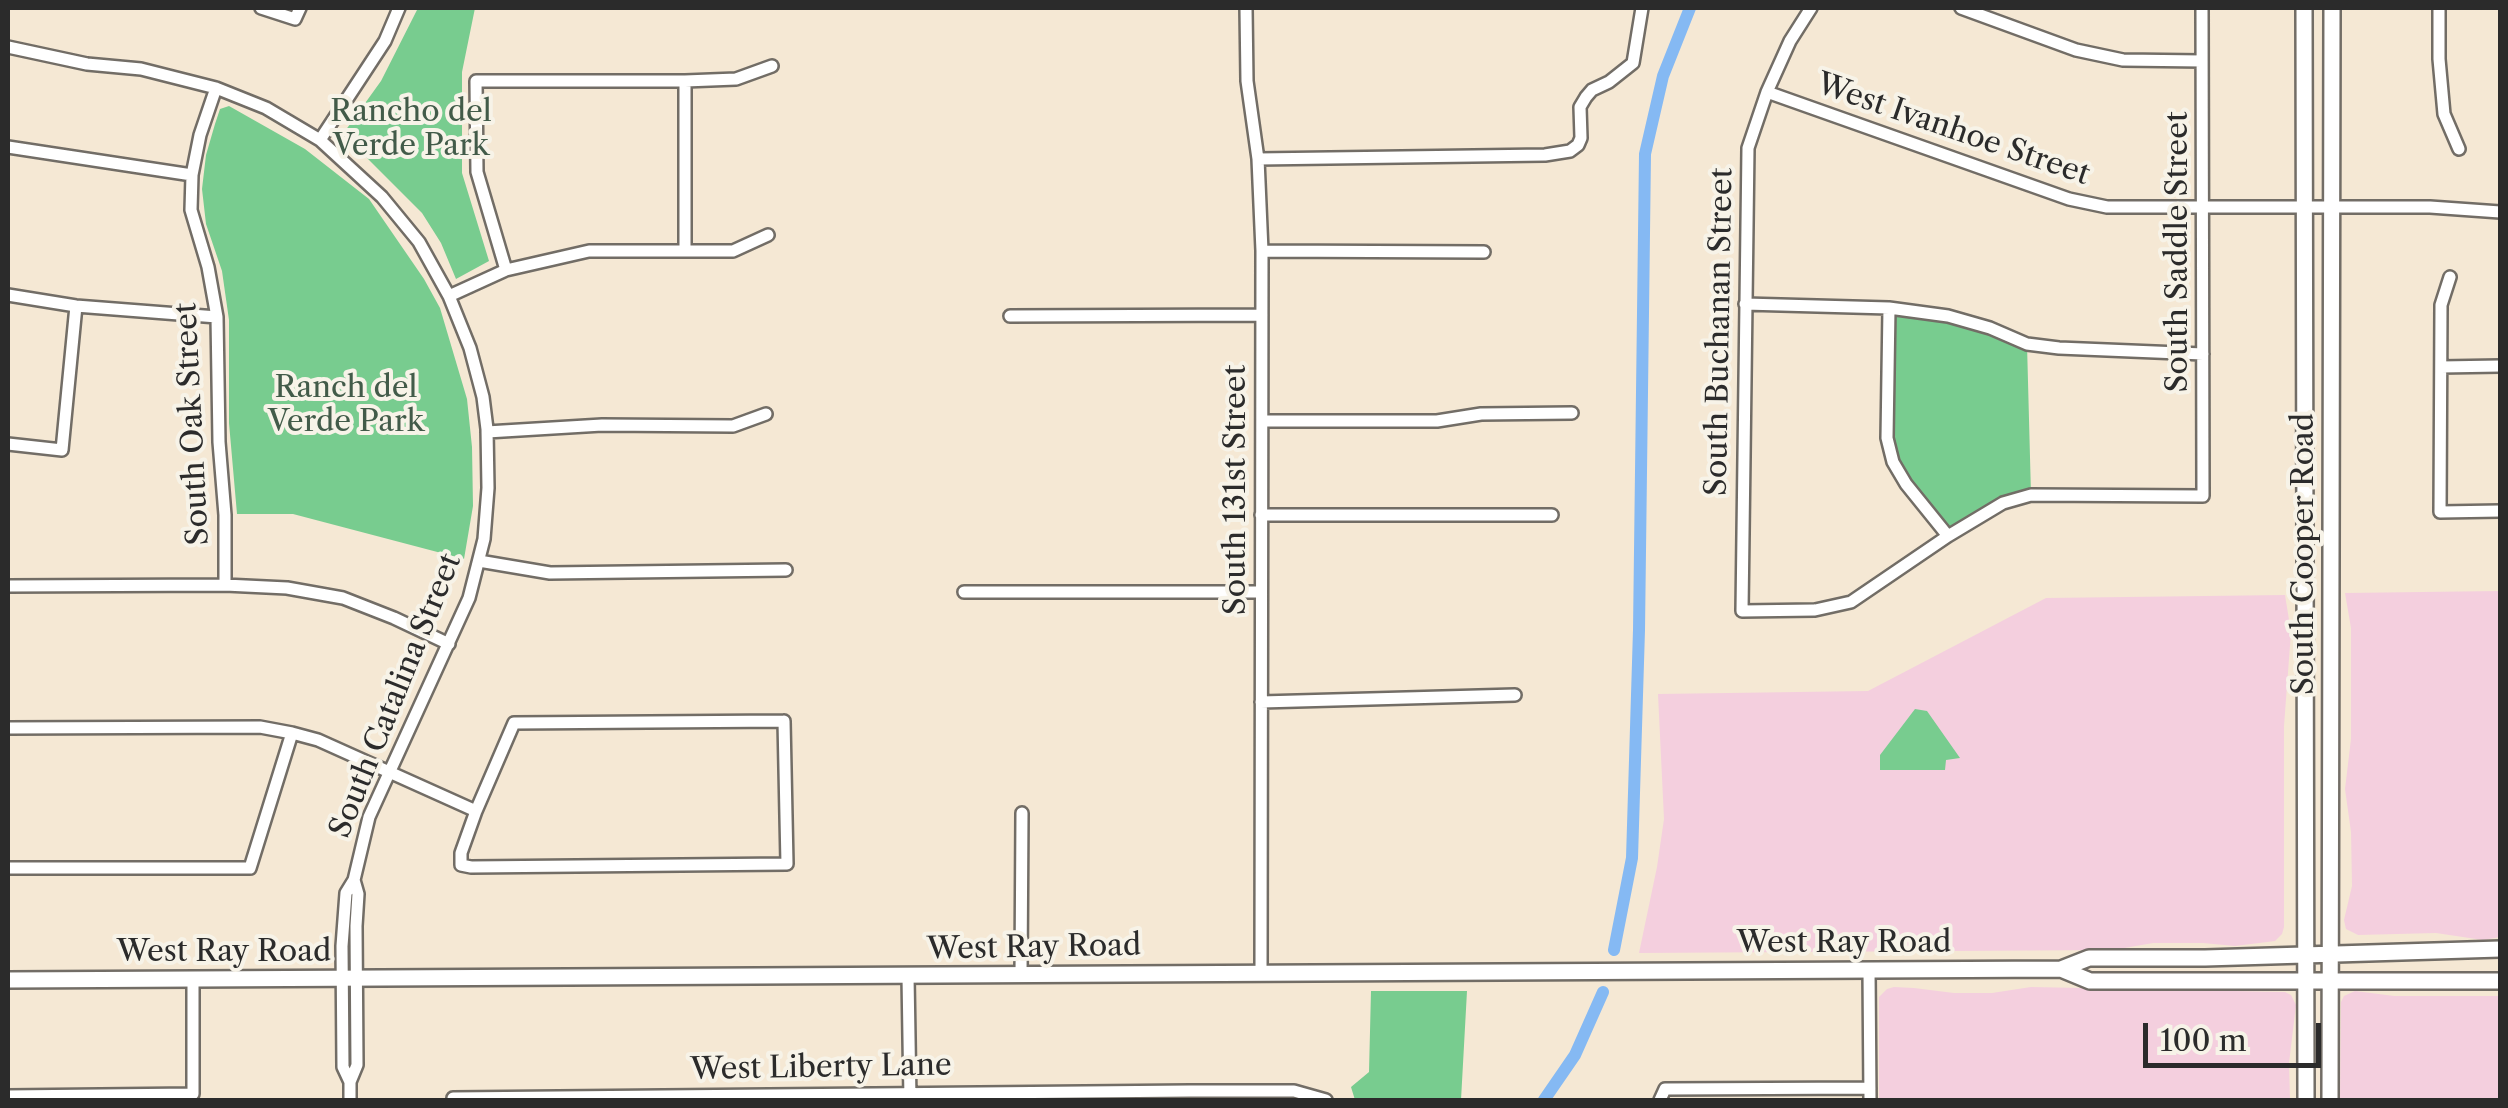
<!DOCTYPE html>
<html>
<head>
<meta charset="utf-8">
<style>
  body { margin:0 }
  #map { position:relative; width:2508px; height:1108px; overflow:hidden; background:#f5e8d4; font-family:"Libre Caslon Text",serif }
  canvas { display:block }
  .frame { position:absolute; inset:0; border:10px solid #2b2b2b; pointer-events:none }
  .scale { position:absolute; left:2143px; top:1023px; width:178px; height:45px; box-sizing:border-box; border:5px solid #2b2b2b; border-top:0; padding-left:12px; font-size:30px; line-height:35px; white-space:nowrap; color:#2b2b2b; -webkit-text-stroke:8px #f7f3e8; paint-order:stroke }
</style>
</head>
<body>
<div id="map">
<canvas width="2508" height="1108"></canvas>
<div class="frame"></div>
<div class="scale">100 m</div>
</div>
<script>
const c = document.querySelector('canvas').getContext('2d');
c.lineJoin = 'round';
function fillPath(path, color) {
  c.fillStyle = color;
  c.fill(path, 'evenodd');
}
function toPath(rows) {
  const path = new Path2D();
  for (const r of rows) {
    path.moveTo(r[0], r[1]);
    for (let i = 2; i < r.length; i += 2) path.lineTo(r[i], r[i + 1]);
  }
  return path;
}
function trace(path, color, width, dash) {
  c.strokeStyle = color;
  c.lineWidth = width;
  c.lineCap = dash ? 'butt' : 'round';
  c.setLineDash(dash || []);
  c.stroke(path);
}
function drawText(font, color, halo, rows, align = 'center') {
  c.font = font + ' "Libre Caslon Text",serif';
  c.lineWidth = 8;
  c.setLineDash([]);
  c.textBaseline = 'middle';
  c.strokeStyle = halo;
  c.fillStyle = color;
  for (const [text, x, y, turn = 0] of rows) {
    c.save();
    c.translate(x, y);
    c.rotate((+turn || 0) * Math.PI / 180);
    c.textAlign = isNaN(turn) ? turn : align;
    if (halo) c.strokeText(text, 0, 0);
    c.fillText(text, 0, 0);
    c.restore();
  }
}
fillPath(toPath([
  [2500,591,2500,937,2483,940,2436,933,2358,935,2346,929,2344,920,2352,886,2351,832,2345,789,2351,739,2351,628,2345,593],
  [2285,595,2291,632,2284,726,2284,927,2282,934,2275,941,2235,946,2203,943,2153,943,2113,950,1639,953,1657,867,1664,819,1658,694,1868,691,2046,598],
  [1894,987,1914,988,1954,993,1992,993,2031,987,2285,992,2291,995,2296,1005,2289,1063,2290,1100,1879,1100,1879,997,1887,989],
  [2355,991,2394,996,2500,996,2500,1100,2340,1100,2341,1002,2344,996]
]), '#f4cfde');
fillPath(toPath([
  [418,8,475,8,462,72,462,173,489,261,456,279,441,243,422,213,358,149,340,138,381,81],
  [229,106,305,149,369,199,424,279,440,308,467,399,472,447,473,506,464,559,293,514,237,514,229,423,229,320,222,271,206,224,202,189,206,155,215,124,220,109],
  [1889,309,1948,316,2027,344,2031,495,1948,536,1893,462],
  [1915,709,1927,711,1960,758,1946,760,1945,770,1880,770,1880,755],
  [1371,991,1467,991,1461,1100,1355,1100,1351,1087,1369,1072]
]), '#78cc8f');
trace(toPath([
  [1614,950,1632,858,1639,630,1645,154,1663,76,1690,8],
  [1544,1100,1575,1055,1603,992]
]), '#85b9f3', 12);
const minor = toPath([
  [261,8,295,19,300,8],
  [1246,8,1247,81,1258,159,1262,251,1261,973],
  [1811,8,1790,41,1767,92,1748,148,1742,611,1815,610,1851,602,1948,536,2003,503,2031,495,2203,496,2202,8],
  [1961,8,2076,50,2123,60,2202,61],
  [2439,8,2439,59,2444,114,2459,149],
  [8,47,87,64,141,69,216,88,266,108,320,140,382,197,419,242,449,296,470,348,483,397,487,429,488,488,484,539,469,598,369,817,354,880,346,893,342,946,343,1067,350,1082],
  [685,81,685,250],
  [216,88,200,135,192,175,191,210,208,267,217,317,219,442,225,515,225,585],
  [1767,92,2069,199,2107,207,2430,207,2500,212],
  [320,140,385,41,399,8],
  [8,147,192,175],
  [1258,159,1545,155,1570,151,1578,145,1581,138,1580,107,1586,97,1592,90,1609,82,1633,63,1642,8],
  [1262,251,1484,252],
  [506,270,477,172,476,81,685,81,736,79,772,66],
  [2450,277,2441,305,2440,512,2500,511],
  [8,295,76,306,217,317],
  [449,296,506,270,589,251,733,251,768,235],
  [1745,304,1889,308,1948,316,1990,328,2027,344,2059,348,2203,354],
  [1889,308,1887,438,1893,462,1906,484,1948,536],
  [1010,316,1262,315],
  [2441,367,2500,366],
  [1262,421,1437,421,1481,414,1572,413],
  [487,432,602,425,733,426,766,414],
  [8,444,62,450,76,306],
  [1261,515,1552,515],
  [479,561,550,573,786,570],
  [8,586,225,585,287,588,343,598,394,618,449,644],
  [964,592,1261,592],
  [1261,702,1515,695],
  [784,721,787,864,471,867,461,865,461,853,476,811,514,723,784,721],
  [8,728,260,727,292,733,318,740,476,811],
  [8,868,250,868,292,733],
  [1869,970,1870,1100],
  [908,976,910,1100],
  [1021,976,1022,813],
  [8,1096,193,1094,193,979],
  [350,1100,350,1082,357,1065,356,926,358,894,354,880],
  [453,1100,453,1098,1190,1091,1294,1091,1326,1100],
  [1660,1100,1665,1089,1870,1088]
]);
const major = toPath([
  [2304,8,2306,1100],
  [2061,969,2090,981,2500,981],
  [8,980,2061,969,2089,958,2205,958,2500,949],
  [2330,1100,2332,8]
]);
trace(minor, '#726d66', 16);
trace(major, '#726d66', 20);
trace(minor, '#fff', 11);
trace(major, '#fff', 15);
drawText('30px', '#425b49', '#f7f3e8', [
  ["Rancho del",411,112],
  ["Verde Park",411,146],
  ["Ranch del",346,388],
  ["Verde Park",346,422]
]);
drawText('30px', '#2b2b2b', '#f7f3e8', [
  ["West Ivanhoe Street",1953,130,19],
  ["South Saddle Street",2178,252,-90],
  ["South Buchanan Street",1720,332,-89],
  ["South Oak Street",193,424,-93],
  ["South 131st Street",1236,490,-90],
  ["South Cooper Road",2304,554,-90],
  ["South Catalina Street",396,696,-68],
  ["West Ray Road",1844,943],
  ["West Ray Road",1034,948,-1],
  ["West Ray Road",224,952],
  ["West Liberty Lane",821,1068,-1]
]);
</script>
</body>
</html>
